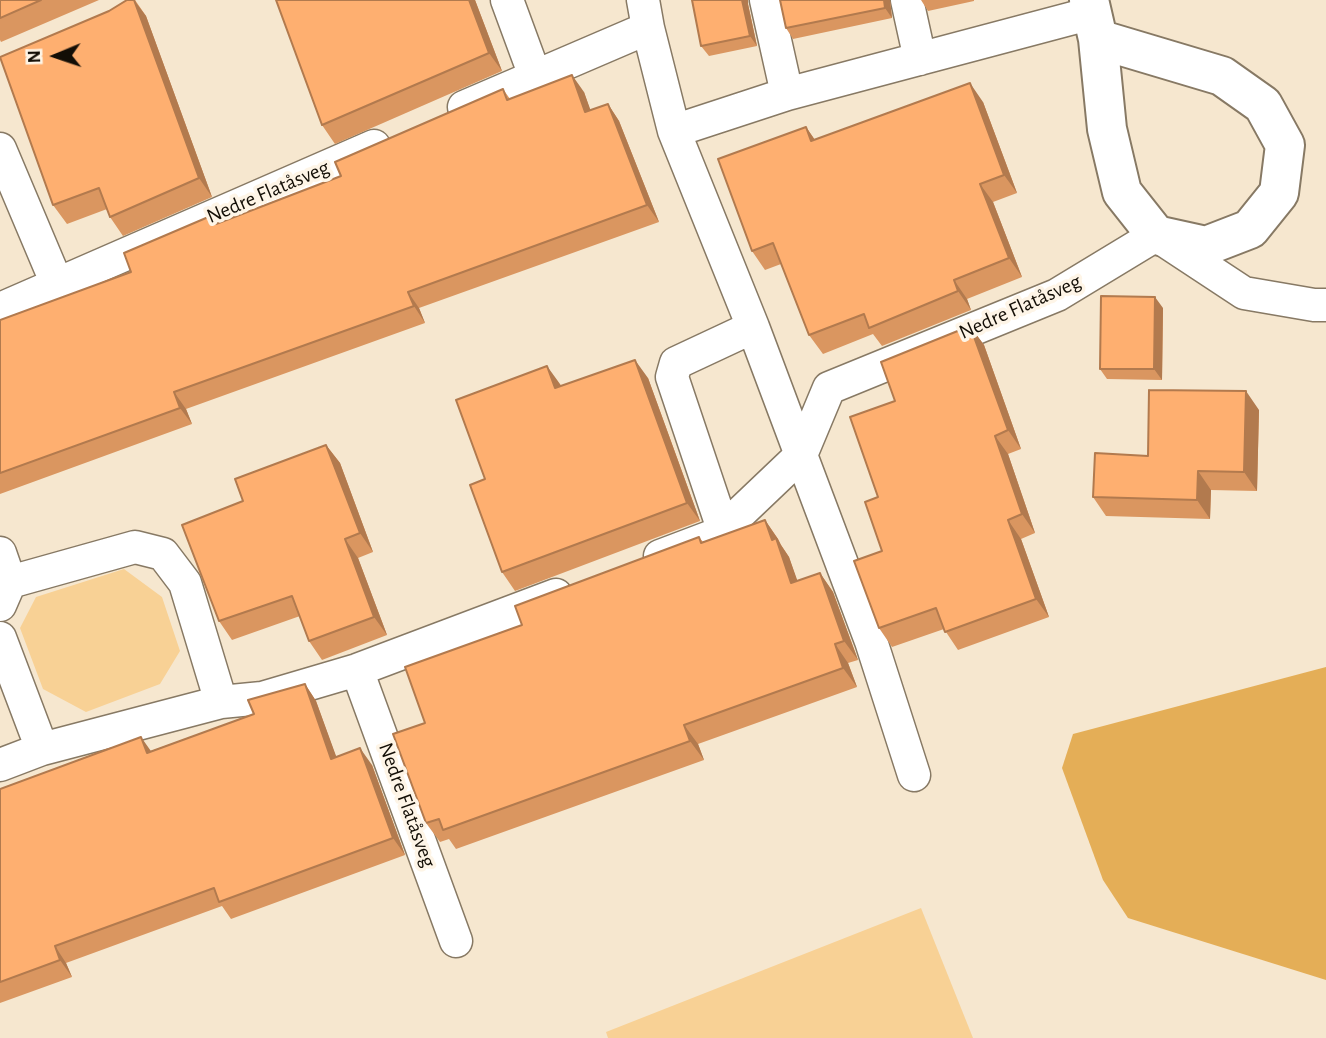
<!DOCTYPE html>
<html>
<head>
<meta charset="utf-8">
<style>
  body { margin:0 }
  #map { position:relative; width:1326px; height:1038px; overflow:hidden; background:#f6e7cf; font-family:"Alegreya Sans",sans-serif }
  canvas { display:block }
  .north { position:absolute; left:21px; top:21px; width:70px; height:70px; -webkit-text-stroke:5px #fef5e7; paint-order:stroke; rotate:268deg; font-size:19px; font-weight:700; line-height:28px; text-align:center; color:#130e06 }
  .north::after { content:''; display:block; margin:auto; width:24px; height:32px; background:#130e06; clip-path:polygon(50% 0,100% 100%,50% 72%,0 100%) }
</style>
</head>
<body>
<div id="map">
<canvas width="1326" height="1038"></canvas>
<div class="north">N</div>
</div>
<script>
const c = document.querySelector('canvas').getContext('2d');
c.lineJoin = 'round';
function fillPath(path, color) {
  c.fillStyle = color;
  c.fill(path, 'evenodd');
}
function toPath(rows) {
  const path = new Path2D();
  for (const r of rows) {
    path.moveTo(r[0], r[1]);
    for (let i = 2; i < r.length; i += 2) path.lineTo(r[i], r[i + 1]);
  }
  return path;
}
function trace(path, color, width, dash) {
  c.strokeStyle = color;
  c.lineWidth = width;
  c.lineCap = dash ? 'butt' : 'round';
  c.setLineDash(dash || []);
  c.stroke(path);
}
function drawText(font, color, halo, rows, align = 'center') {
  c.font = font + ' "Alegreya Sans",sans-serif';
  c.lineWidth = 7;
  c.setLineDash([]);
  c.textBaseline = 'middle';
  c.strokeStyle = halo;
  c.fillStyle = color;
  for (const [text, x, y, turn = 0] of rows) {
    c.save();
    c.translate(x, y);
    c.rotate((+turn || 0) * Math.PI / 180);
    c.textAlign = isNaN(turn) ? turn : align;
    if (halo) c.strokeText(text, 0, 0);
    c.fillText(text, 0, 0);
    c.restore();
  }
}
fillPath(toPath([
  [124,569,162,597,180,651,160,684,86,712,43,689,20,628,36,597],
  [921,908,973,1038,608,1038,606,1032]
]), '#f8d195');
fillPath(toPath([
  [1326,667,1326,980,1128,918,1103,880,1062,768,1073,734]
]), '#e4ae57');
const lane = toPath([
  [507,0,535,76],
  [643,0,648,28,674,131,753,327,801,455,871,641,914,775],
  [766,0,787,94],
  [907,0,920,59],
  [464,107,648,28],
  [674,131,787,94,1092,13],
  [0,149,57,284],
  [0,309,374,146],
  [723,529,672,377,676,363,753,327],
  [0,553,10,582,0,605],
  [660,556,718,534,801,455,829,388,1057,295,1156,235,1244,293,1314,305,1326,305],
  [10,582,135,547,163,554,185,583,221,702],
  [0,638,42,749],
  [357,670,456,941],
  [0,765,42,749,221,702,262,698,357,670,556,595]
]);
const street = toPath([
  [1089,0,1098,39,1107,129,1122,192,1156,235,1206,246,1250,229,1279,193,1285,145,1263,105,1222,76,1098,39]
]);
trace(lane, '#877964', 35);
trace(street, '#877964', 42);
trace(lane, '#fff', 32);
trace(street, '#fff', 38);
fillPath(toPath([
  [0,0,99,0,1,42,0,40],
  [127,0,135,0,146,16,212,197,123,236,110,217,107,209,67,224,53,205,109,11],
  [475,0,502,71,335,144,322,125],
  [890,0,892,18,793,39,786,28],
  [921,0,974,0,974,1,928,11],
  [748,4,757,46,709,56,701,46],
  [503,89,510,99,584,92,590,110,608,104,619,121,659,222,419,308,425,323,186,409,192,424,0,494,0,320,131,272,218,223,341,176],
  [983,102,1017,193,993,202,1022,277,967,299,971,310,882,346,873,334,823,354,809,335,781,264,765,270,752,251,806,127,815,140],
  [1163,308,1162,380,1107,379,1100,369],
  [970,326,984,345,1021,449,1008,454,1035,533,1021,539,1049,617,958,650,944,629,892,647,879,628,882,551,895,401],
  [648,378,700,521,515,591,502,572,485,479,560,384,561,386],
  [1259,410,1257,491,1211,490,1210,519,1106,516,1093,497,1148,456],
  [326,445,340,463,373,552,358,558,387,635,322,660,309,641,300,616,232,640,219,621,243,501],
  [765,520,778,539,781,545,789,557,797,581,820,573,833,592,858,660,848,663,857,687,698,744,704,760,456,849,449,839,440,842,426,823,425,723,522,625,699,537,703,542],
  [305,684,316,701,336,757,372,765,405,855,231,919,222,906,66,963,72,977,0,1003,0,789,151,751,254,714]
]), '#da9660');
fillPath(toPath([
  [134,0,146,16,212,197,199,178],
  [469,0,475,0,502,71,489,53],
  [742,0,748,0,748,4,757,46,750,36],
  [884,0,890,0,892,18,885,8],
  [572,75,584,92,597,128,585,112],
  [970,83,983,102,1017,193,1004,175],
  [608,104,619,121,659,222,647,205],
  [806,127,819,146,811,141],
  [980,184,993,202,1022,277,1009,258],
  [954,280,967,299,971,310,958,291],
  [408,292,419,308,425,323,414,306],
  [1155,297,1163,308,1162,380,1154,369],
  [970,326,984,345,1021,449,1008,430],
  [635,360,648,378,700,521,687,503],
  [547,366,560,384,568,407,555,388],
  [1246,391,1259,410,1257,491,1244,472],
  [174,392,186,409,192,424,180,408],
  [995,436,1008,454,1035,533,1022,514],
  [326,445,340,463,373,552,360,533],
  [1198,471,1211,490,1210,519,1197,500],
  [765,520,778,539,781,545,789,557,805,602,791,583,772,540],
  [1008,520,1021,539,1049,617,1036,599],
  [345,539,358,558,387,635,374,617],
  [820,573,833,592,858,660,844,641],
  [835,644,848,663,857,687,843,668],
  [305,684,316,701,343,775,331,759],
  [684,725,698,744,704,760,690,741],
  [141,737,153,754,147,753],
  [360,748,372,765,405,855,393,838],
  [55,946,66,963,72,977,60,960]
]), '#b27a4e');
const building = toPath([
  [0,0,41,0,0,18,0,0],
  [127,0,134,0,199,178,110,217,99,188,53,205,0,57,109,11,127,0],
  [276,0,469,0,489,53,322,125,276,0],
  [692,0,742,0,750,36,701,46,692,0],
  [780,0,884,0,885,8,786,28,780,0],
  [572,75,585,112,608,104,647,205,408,292,414,306,174,392,180,408,0,473,0,320,131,272,124,253,213,215,216,224,341,176,335,162,503,89,507,100,572,75],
  [970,83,1004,175,980,184,1009,258,954,280,958,291,869,328,864,314,809,335,773,243,752,251,718,159,806,127,811,141,970,83],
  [1101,296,1155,297,1154,369,1100,369,1101,296],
  [970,326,1008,430,995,436,1022,514,1008,520,1036,599,945,632,936,608,879,628,854,561,882,551,865,502,878,497,850,417,895,401,881,362,970,326],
  [635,360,687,503,502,572,470,485,485,479,456,400,547,366,555,388,635,360],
  [1149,390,1246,391,1244,472,1198,471,1197,500,1093,497,1095,453,1148,456,1149,390],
  [326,445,360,533,345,539,374,617,309,641,292,596,219,621,182,525,243,501,235,479,326,445],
  [765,520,772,540,776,538,791,583,820,573,844,641,835,644,843,668,684,725,690,741,443,830,439,819,426,823,393,734,425,723,405,667,522,625,515,606,699,537,701,543,765,520],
  [305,684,331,759,360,748,393,838,219,902,214,888,55,946,60,960,0,982,0,789,141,737,147,753,254,714,248,700,305,684]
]);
fillPath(building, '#feaf70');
trace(building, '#b27a4e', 2);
drawText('21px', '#130e06', '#fef5e7', [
  ["Nedre Flatåsveg",268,192,-23],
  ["Nedre Flatåsveg",1020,307,-24],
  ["Nedre Flatåsveg",407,805,70]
]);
</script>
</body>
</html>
